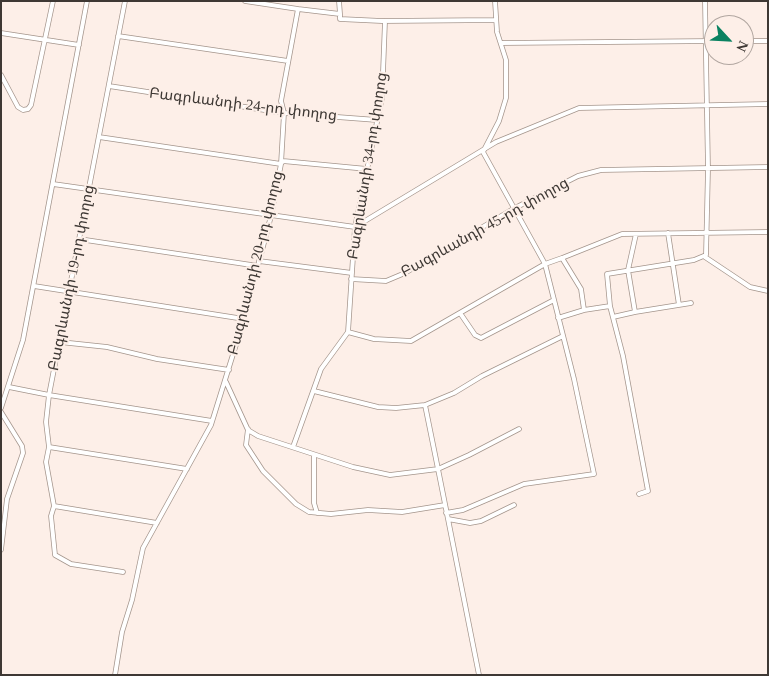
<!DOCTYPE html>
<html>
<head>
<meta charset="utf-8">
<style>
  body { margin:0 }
  #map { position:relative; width:769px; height:676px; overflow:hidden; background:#fdefe8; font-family:"Times New Roman",serif }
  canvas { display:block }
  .frame { position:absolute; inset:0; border:2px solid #3e3834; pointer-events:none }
  .north { position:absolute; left:704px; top:15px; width:50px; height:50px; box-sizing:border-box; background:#fdefe8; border:1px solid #b1a6a0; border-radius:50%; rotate:115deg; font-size:14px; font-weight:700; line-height:20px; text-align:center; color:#3e3834 }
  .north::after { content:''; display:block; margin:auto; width:18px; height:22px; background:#0a8261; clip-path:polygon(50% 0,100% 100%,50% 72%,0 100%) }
</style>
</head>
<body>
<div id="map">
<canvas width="769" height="676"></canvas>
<div class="frame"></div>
<div class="north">N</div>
</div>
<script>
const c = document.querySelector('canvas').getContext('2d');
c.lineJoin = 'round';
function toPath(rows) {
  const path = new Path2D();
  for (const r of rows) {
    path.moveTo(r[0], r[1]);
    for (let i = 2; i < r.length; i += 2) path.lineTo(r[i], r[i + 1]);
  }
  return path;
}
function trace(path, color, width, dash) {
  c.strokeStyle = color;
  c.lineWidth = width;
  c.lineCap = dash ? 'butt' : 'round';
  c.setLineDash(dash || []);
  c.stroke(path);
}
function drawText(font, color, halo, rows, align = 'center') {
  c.font = font + ' "Times New Roman","Noto Sans Armenian",serif';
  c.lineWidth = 4;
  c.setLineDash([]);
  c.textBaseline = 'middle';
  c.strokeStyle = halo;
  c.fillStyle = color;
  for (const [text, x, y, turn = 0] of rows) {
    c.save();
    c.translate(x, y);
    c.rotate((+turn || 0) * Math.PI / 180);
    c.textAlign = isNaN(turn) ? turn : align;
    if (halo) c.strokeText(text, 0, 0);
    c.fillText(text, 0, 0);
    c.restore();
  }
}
const minor = toPath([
  [245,1,298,9],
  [340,14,340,19,382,21,496,20],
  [1,33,79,45],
  [118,36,288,61],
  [744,41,768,41],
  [501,43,714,41],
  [1,75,18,107,23,110,28,109,31,105,53,1],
  [109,86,284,113,377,120],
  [99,137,281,164,283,161,367,169],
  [484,150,499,121,506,98,506,60,497,32,495,1],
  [483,152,545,264,562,258,581,289,584,310,610,306,623,356,648,491,639,494],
  [53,184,355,227,496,142,579,108,768,104],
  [668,233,679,305],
  [636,234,628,270,635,312,691,303],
  [79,239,258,266],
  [705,257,750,287,768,291],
  [562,258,622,234,768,232],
  [259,261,352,273],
  [351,279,386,281,405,273,513,209,578,176,601,170,768,167],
  [34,286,244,319],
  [610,306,607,274,694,260,706,255,708,169,705,1],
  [460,313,475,335,481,338,554,300],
  [613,317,635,312],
  [558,318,584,310],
  [348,332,374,339,411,341,545,264,574,379,594,474,524,484,463,510,446,513],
  [60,342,107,347,157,359,229,370],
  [226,382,248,430,258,436,353,467,390,475,438,469,448,519,470,523,481,521,514,505],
  [9,387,49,395,212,421],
  [314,391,378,407,396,408,425,405,454,393,482,376,563,336],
  [425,405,438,469,469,455,519,429],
  [1,408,23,340,87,1],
  [1,412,22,446,23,453,7,499,1,550],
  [248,429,246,445,263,471,296,504,309,512,331,514,368,510,402,512,445,505],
  [49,447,187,469],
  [293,447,321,369,348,332,355,227,382,98,385,21],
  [314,455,314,503,317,513],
  [54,506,157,523],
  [448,519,479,675],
  [123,572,71,564,55,555,51,516,54,506,46,462,49,447,46,422,49,395,125,1],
  [115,675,122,632,132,600,143,548,211,425,244,319,271,216,281,164,284,113,281,101,298,9,340,14,339,1]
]);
trace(minor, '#a4958c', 5.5);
trace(minor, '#fff', 4);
drawText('15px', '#3e3834', '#fdefe8', [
  ["Բագրևանդի 24-րդ փողոց",243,105,7],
  ["Բագրևանդի 34-րդ փողոց",368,166,-81],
  ["Բագրևանդի 45-րդ փողոց",485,228,-29],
  ["Բագրևանդի 20-րդ փողոց",256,263,-76],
  ["Բագրևանդի 19-րդ փողոց",72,278,-79]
]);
</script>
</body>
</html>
